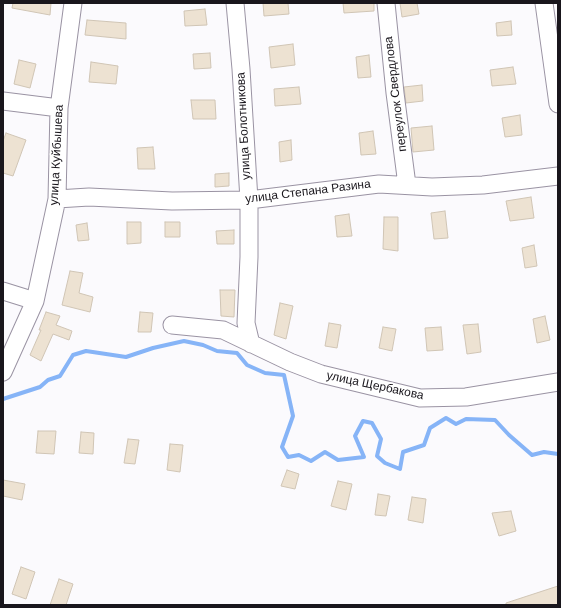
<!DOCTYPE html>
<html>
<head>
<meta charset="utf-8">
<style>
  body { margin:0 }
  #map { position:relative; width:561px; height:608px; overflow:hidden; background:#fbfafd; font-family:"DM Sans",sans-serif }
  canvas { display:block }
  .frame { position:absolute; inset:0; border:4px solid #19161c; pointer-events:none }
</style>
</head>
<body>
<div id="map">
<canvas width="561" height="608"></canvas>
<div class="frame"></div>
</div>
<script>
const c = document.querySelector('canvas').getContext('2d');
c.lineJoin = 'round';
function toPath(rows) {
  const path = new Path2D();
  for (const r of rows) {
    path.moveTo(r[0], r[1]);
    for (let i = 2; i < r.length; i += 2) path.lineTo(r[i], r[i + 1]);
  }
  return path;
}
function trace(path, color, width, dash) {
  c.strokeStyle = color;
  c.lineWidth = width;
  c.lineCap = dash ? 'butt' : 'round';
  c.setLineDash(dash || []);
  c.stroke(path);
}
function fillPath(path, color) {
  c.fillStyle = color;
  c.fill(path, 'evenodd');
}
function drawText(font, color, halo, rows, align = 'center') {
  c.font = font + ' "DM Sans",sans-serif';
  c.lineWidth = 3;
  c.setLineDash([]);
  c.textBaseline = 'middle';
  c.strokeStyle = halo;
  c.fillStyle = color;
  for (const [text, x, y, turn = 0] of rows) {
    c.save();
    c.translate(x, y);
    c.rotate((+turn || 0) * Math.PI / 180);
    c.textAlign = isNaN(turn) ? turn : align;
    if (halo) c.strokeText(text, 0, 0);
    c.fillText(text, 0, 0);
    c.restore();
  }
}
trace(toPath([
  [3,399,40,387,48,380,60,376,73,355,86,351,126,357,153,348,184,341,203,345,217,351,237,353,247,365,265,373,284,375,293,416,282,447,288,457,299,455,311,461,325,452,338,460,364,457,355,436,363,421,372,423,381,439,377,456,385,463,400,469,403,452,424,445,430,428,446,418,456,424,466,419,495,420,509,435,532,455,544,452,558,454]
]), '#86b4f7', 4);
const building = toPath([
  [13,3,51,3,50,15,12,8,13,3],
  [263,3,288,3,289,14,264,16,263,3],
  [343,3,374,3,374,11,344,13,343,3],
  [400,3,417,3,419,14,402,17,400,3],
  [205,9,207,25,185,26,184,11,205,9],
  [87,20,126,23,126,39,85,35,87,20],
  [511,21,512,35,497,36,496,23,511,21],
  [293,44,295,65,271,68,269,47,293,44],
  [210,53,211,68,194,69,193,54,210,53],
  [369,55,371,77,358,78,356,57,369,55],
  [19,60,36,64,30,88,14,84,19,60],
  [91,62,118,66,116,84,89,82,91,62],
  [513,67,516,84,492,86,490,70,513,67],
  [422,85,423,101,406,103,404,87,422,85],
  [299,87,301,104,275,106,274,89,299,87],
  [191,100,215,100,216,119,193,119,191,100],
  [520,115,522,135,505,137,502,118,520,115],
  [432,126,434,150,413,152,411,128,432,126],
  [373,131,376,154,361,155,359,133,373,131],
  [6,133,26,140,13,176,3,173,3,141,6,133],
  [291,140,292,160,280,162,279,142,291,140],
  [153,147,155,169,138,169,137,148,153,147],
  [229,173,229,186,215,187,215,174,229,173],
  [531,197,534,218,510,221,506,201,531,197],
  [445,211,448,238,434,239,431,213,445,211],
  [349,214,352,236,337,237,335,216,349,214],
  [384,217,398,217,398,251,383,249,384,217],
  [127,222,141,222,141,243,127,244,127,222],
  [165,222,180,222,180,237,165,237,165,222],
  [87,223,89,240,78,241,76,225,87,223],
  [234,230,234,244,217,244,216,231,234,230],
  [534,245,537,266,525,268,522,248,534,245],
  [70,271,83,273,79,293,93,297,90,312,62,305,70,271],
  [220,290,235,290,234,317,221,316,220,290],
  [280,303,293,306,286,339,274,335,280,303],
  [46,312,60,316,56,325,72,331,69,340,53,334,41,361,30,355,41,330,39,330,46,312],
  [140,312,153,313,151,332,138,332,140,312],
  [545,316,550,340,537,343,533,319,545,316],
  [329,323,341,325,337,348,325,346,329,323],
  [478,324,481,352,467,354,463,325,478,324],
  [383,327,396,329,392,351,379,348,383,327],
  [441,327,443,350,427,351,425,328,441,327],
  [38,431,56,431,54,454,36,453,38,431],
  [81,432,94,433,93,454,79,453,81,432],
  [128,439,139,440,135,464,124,463,128,439],
  [170,444,183,445,180,472,167,470,170,444],
  [287,470,299,474,295,489,281,486,287,470],
  [3,480,25,484,22,500,3,496,3,480],
  [338,481,352,484,346,510,331,506,338,481],
  [378,494,390,496,386,516,375,515,378,494],
  [412,497,426,499,423,523,408,520,412,497],
  [511,511,516,531,499,536,492,513,511,511],
  [21,567,35,572,26,599,12,594,21,567],
  [59,579,73,584,66,605,50,605,59,579],
  [558,586,558,605,506,605,506,603,558,586]
]);
fillPath(building, '#ede2d2');
trace(building, '#d0c5b5', 1);
const minor = toPath([
  [235,3,241,69,249,200,249,257,246,323,251,344],
  [386,3,395,93,407,185],
  [544,3,558,104],
  [3,101,59,108],
  [57,199,89,197,172,201,249,200,379,184,432,187,483,185,558,176],
  [3,291,35,301],
  [172,325,223,330,290,362,321,374,420,398,466,397,558,382],
  [3,372,35,301,57,199,59,108,73,3]
]);
trace(minor, '#9a93a3', 19);
trace(minor, '#fff', 17);
drawText('12px', '#19161c', '#fff', [
  ["переулок Свердлова",396,94,-97],
  ["улица Болотникова",244,126,-93],
  ["улица Куйбышева",57,155,-87],
  ["улица Степана Разина",308,192,-7],
  ["улица Щербакова",375,386,12]
]);
</script>
</body>
</html>
